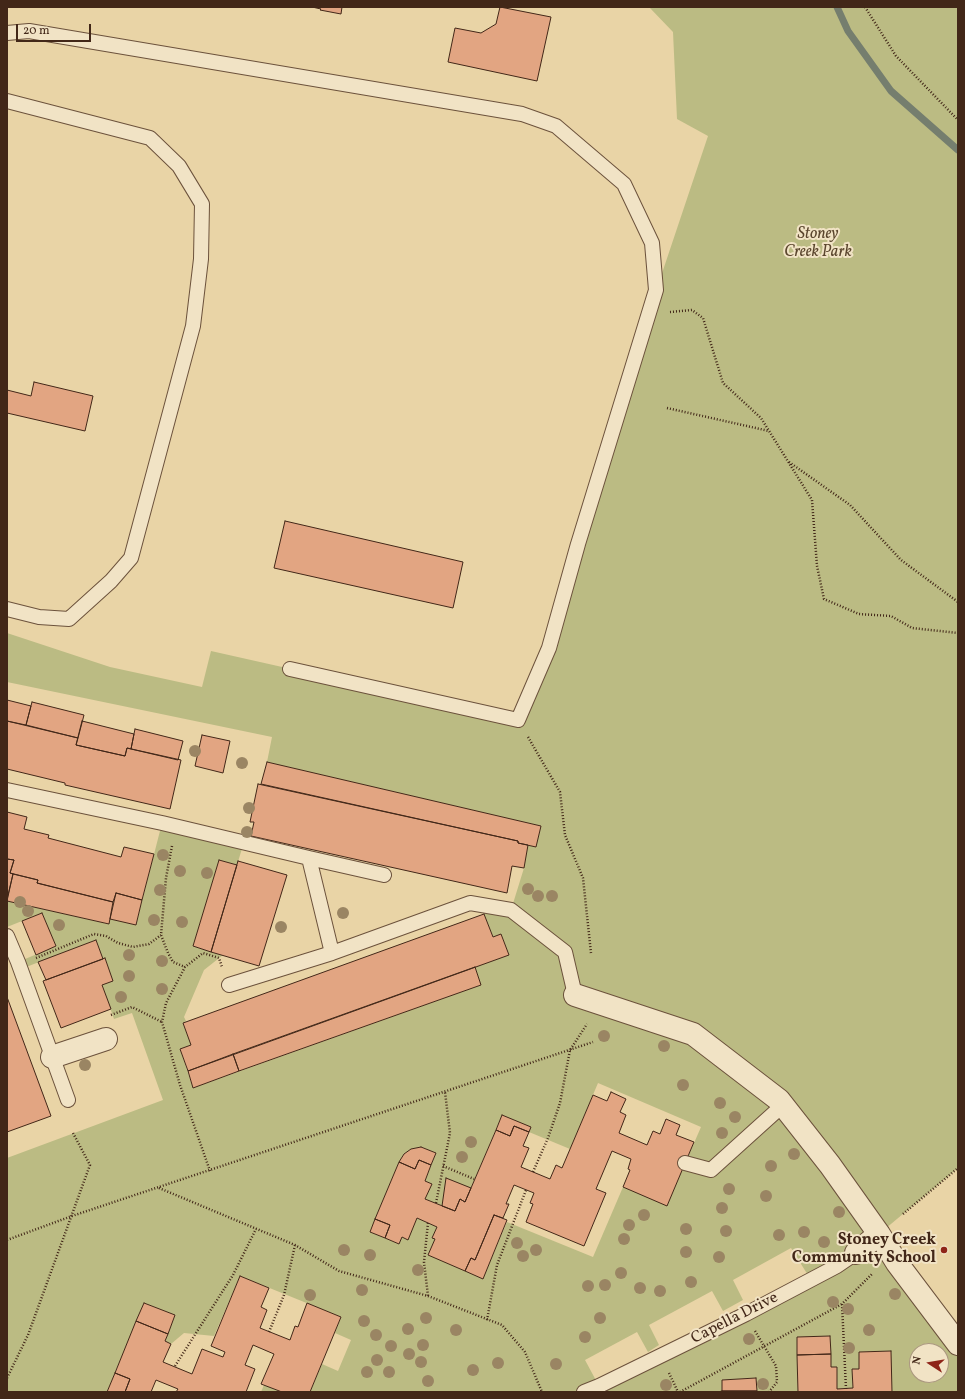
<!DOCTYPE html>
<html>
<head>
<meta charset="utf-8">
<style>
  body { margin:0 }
  #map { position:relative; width:965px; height:1399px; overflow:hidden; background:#e9d4a6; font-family:Vollkorn,serif }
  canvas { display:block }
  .frame { position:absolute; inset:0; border:8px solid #422718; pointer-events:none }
  .north { position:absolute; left:909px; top:1343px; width:40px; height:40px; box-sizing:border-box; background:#f1e3c5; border:1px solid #ab9880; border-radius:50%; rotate:282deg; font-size:11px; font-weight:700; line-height:16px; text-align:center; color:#422718 }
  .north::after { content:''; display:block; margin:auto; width:14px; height:18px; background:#8f2418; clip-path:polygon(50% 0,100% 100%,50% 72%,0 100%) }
  .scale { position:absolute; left:16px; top:24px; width:75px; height:18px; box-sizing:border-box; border:2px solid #422718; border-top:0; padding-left:5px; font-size:12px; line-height:14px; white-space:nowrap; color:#422718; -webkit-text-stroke:3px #f1e3c5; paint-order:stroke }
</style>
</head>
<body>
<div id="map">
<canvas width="965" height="1399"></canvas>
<div class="frame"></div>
<div class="north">N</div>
<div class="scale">20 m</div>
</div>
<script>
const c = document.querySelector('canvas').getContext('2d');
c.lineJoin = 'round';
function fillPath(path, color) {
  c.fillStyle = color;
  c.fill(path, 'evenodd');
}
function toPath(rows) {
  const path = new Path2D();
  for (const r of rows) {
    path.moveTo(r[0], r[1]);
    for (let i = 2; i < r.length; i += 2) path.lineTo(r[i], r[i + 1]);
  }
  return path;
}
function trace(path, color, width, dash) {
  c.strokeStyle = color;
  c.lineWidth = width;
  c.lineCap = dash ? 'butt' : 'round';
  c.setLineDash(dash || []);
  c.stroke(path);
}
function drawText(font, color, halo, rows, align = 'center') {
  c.font = font + ' Vollkorn,serif';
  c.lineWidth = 4;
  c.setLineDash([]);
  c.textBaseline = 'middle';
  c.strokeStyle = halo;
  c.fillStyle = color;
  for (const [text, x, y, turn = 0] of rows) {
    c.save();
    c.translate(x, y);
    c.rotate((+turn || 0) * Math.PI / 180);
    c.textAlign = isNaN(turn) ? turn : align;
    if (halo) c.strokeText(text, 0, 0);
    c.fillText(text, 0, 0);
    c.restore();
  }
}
fillPath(toPath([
  [649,7,958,7,958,1168,879,1234,958,1344,958,1392,892,1392,890,1351,859,1352,859,1369,852,1369,853,1388,837,1389,837,1367,831,1367,830,1336,797,1337,798,1392,757,1392,756,1378,722,1380,722,1391,718,1392,310,1392,322,1364,338,1371,351,1340,335,1333,341,1317,240,1276,214,1336,184,1333,171,1344,165,1341,175,1315,144,1303,107,1392,7,1392,7,1158,163,1100,132,1013,114,1019,102,985,113,981,105,958,103,959,96,940,21,969,18,962,56,946,42,913,7,927,7,901,108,924,110,919,136,925,162,823,244,842,237,865,219,860,193,946,223,955,204,970,184,1017,186,1021,183,1023,191,1045,180,1049,193,1088,481,985,475,967,509,955,501,934,493,937,484,914,485,906,511,910,524,868,528,845,536,847,541,826,267,762,272,737,7,682,7,633,110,667,202,687,211,651,518,720,549,648,648,315,708,136,677,119,673,32],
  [598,1083,701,1127,667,1205,623,1187,593,1257,507,1222,483,1278,428,1255,435,1239,432,1238,437,1227,417,1218,408,1239,402,1237,399,1244,370,1232,399,1162,404,1154,411,1150,421,1147,436,1153,425,1181,432,1184,425,1199,442,1206,471,1188,502,1115,529,1132,570,1149],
  [791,1248,811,1280,599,1386,585,1360,637,1332,648,1352,659,1345,649,1325,712,1291,723,1311,743,1300,733,1280],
  [917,1351,941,1351,941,1375,917,1375],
  [264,1385,282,1392,261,1392]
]), '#bbbb83');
trace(toPath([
  [837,7,848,31,891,91,958,150]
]), '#757e6e', 7);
const building = toPath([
  [312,7,342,7,341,14,320,10,321,9,312,7],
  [500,7,551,17,537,81,448,62,455,28,481,33,496,24,500,7],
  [34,382,93,396,85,431,7,413,7,390,31,396,34,382],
  [285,521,463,562,453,608,274,568,285,521],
  [7,700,31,706,26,725,7,721,7,700],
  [32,702,84,715,78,738,26,725,32,702],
  [7,721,78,738,76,745,125,756,127,748,181,760,170,809,65,785,65,783,7,769,7,721],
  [82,721,134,734,131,749,127,748,125,756,76,745,82,721],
  [135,729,183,741,178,760,131,749,135,729],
  [202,735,230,741,223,773,195,766,202,735],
  [267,762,541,826,536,847,518,843,518,841,261,784,267,762],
  [258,784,518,841,518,843,528,845,524,868,512,866,507,893,251,836,254,822,250,822,258,784],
  [7,812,27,817,24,829,49,835,48,838,121,857,124,847,154,854,142,900,116,893,113,902,37,883,38,880,10,873,14,860,7,859,7,812],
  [7,859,14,860,10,873,13,874,7,899,7,859],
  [219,860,237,865,211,952,193,946,219,860],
  [238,861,287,875,259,966,211,952,238,861],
  [13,874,38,880,37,883,113,902,109,924,7,901,13,874],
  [116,893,142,900,136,925,110,919,116,893],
  [42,913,56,946,36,955,22,921,42,913],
  [484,914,493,937,501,934,509,955,188,1071,180,1049,191,1045,183,1023,484,914],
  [96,940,103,959,46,980,38,962,96,940],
  [105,958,113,981,102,985,111,1009,61,1028,43,981,105,958],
  [475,967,481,985,239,1071,233,1054,475,967],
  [7,997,51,1116,7,1132,7,997],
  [233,1054,239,1071,193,1088,188,1071,233,1054],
  [611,1092,626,1099,620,1112,626,1115,619,1133,647,1145,653,1131,660,1134,666,1119,680,1125,676,1135,694,1142,667,1206,623,1187,630,1170,628,1169,631,1159,612,1151,596,1189,606,1193,584,1246,526,1222,533,1204,530,1203,534,1193,514,1185,506,1204,509,1204,503,1218,494,1215,475,1260,471,1258,465,1271,428,1255,435,1239,432,1238,437,1227,417,1218,408,1240,402,1237,399,1244,385,1238,390,1225,375,1219,399,1162,415,1169,419,1160,431,1165,425,1181,432,1184,425,1199,455,1211,460,1199,465,1202,496,1130,510,1136,514,1126,529,1132,523,1146,529,1148,521,1167,550,1179,556,1165,562,1168,593,1095,607,1101,611,1092],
  [502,1115,531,1127,529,1132,514,1126,510,1136,496,1130,502,1115],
  [421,1147,436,1153,431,1165,419,1160,415,1169,399,1162,404,1154,411,1149,421,1147],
  [446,1178,471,1188,465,1202,460,1199,455,1211,442,1206,446,1178],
  [494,1215,507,1220,483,1279,465,1271,471,1258,475,1260,494,1215],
  [375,1219,390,1225,385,1238,370,1232,375,1219],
  [240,1276,269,1288,261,1307,267,1310,260,1328,290,1340,295,1326,298,1327,307,1303,341,1317,310,1392,282,1392,261,1384,274,1354,253,1345,245,1365,255,1369,246,1392,176,1392,178,1389,156,1380,151,1392,125,1392,130,1379,115,1373,136,1321,168,1334,165,1341,171,1344,163,1362,192,1374,202,1349,223,1357,225,1352,211,1346,240,1276],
  [144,1303,175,1315,168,1334,136,1321,144,1303],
  [830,1336,831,1354,797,1355,797,1337,830,1336],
  [891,1351,892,1392,798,1392,797,1355,831,1354,831,1367,837,1367,837,1389,853,1388,852,1369,859,1369,859,1352,891,1351],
  [115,1373,130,1379,125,1392,107,1392,115,1373],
  [756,1378,757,1391,722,1391,722,1380,756,1378],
  [722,1391,757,1391,757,1392,718,1392,722,1391]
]);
fillPath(building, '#e2a582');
trace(building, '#422718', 1);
const lane = toPath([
  [7,33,29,31,522,114,556,126,624,184,652,243,656,290,578,544,549,648,518,720,290,669],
  [7,101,150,138,179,166,202,204,201,259,193,326,131,558,111,581,69,619,39,617,7,609],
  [7,790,162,823,309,858,332,953,470,903,511,910,565,952,575,995],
  [309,858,384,875],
  [7,936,18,962,68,1100],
  [229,985,332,953],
  [685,1163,711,1170,783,1105],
  [584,1392,599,1386,746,1314,837,1266,856,1253]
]);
const street = toPath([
  [575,995,693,1034,779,1100,830,1165,879,1234,897,1263,958,1344],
  [52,1057,106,1039],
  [856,1253,879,1234]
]);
trace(lane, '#6c523c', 16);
trace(street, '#6c523c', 24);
trace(toPath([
  [865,7,896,56,958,120],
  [670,312,692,310,703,318,723,383,761,418,812,500,817,566,824,599,859,614,891,616,912,628,958,633],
  [667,408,769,431],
  [789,462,850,505,901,560,958,602],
  [528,737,560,792,565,835,583,878,591,953],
  [172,846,166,878,161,935,168,953,173,962,185,967],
  [36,958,94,934,106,936,118,943,133,947,149,944,161,935],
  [111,1015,132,1007,162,1022],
  [443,1166,474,1179],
  [210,1171,180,1085,162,1022,166,1003,185,967,203,953,219,958,222,967],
  [533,1172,548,1138,560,1103,570,1050,587,1024],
  [159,1188,295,1245,339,1271,428,1296,502,1325,525,1352,542,1392],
  [436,1203,450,1133,445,1092],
  [903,1214,958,1168],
  [428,1223,424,1262,428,1296],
  [7,1240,72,1216,593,1042],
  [487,1320,497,1265,526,1190],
  [755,1331,776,1366,777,1382,769,1392],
  [269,1332,284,1295,295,1245],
  [175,1366,233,1275,256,1229],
  [669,1373,678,1392],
  [7,1378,28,1335,90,1165,73,1133],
  [846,1389,842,1304,872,1274],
  [680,1392,842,1304]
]), '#422718', 2.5, [1, 2]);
trace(lane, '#f1e3c5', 14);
trace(street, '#f1e3c5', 22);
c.fillStyle = '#9a8563';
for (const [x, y] of [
  [195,751],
  [242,763],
  [249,808],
  [247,832],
  [163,855],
  [180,871],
  [207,873],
  [528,889],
  [160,890],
  [538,896],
  [552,896],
  [20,902],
  [28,911],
  [343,913],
  [154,920],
  [182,922],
  [59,925],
  [281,927],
  [129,955],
  [162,961],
  [129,976],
  [162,989],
  [121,997],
  [604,1036],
  [664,1046],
  [85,1065],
  [683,1085],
  [720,1103],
  [735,1117],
  [722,1133],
  [471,1142],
  [794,1154],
  [462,1157],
  [771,1166],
  [729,1189],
  [766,1196],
  [722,1208],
  [839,1212],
  [644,1215],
  [629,1225],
  [686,1229],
  [726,1231],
  [804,1232],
  [779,1235],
  [624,1239],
  [824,1242],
  [517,1243],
  [344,1250],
  [536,1250],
  [686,1252],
  [370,1255],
  [523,1256],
  [719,1257],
  [418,1270],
  [621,1273],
  [691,1282],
  [605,1285],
  [588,1286],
  [640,1288],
  [362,1290],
  [660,1291],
  [895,1294],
  [310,1295],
  [833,1302],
  [848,1309],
  [426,1318],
  [600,1318],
  [364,1321],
  [408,1329],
  [456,1330],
  [869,1330],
  [376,1335],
  [585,1337],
  [749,1339],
  [423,1345],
  [391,1346],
  [849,1348],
  [409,1354],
  [377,1360],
  [421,1362],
  [498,1363],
  [556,1364],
  [473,1370],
  [367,1372],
  [389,1372],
  [428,1381],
  [763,1384],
  [666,1385]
]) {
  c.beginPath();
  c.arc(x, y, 6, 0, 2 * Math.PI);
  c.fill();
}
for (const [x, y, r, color] of [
  [944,1250,4,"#8f2418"]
]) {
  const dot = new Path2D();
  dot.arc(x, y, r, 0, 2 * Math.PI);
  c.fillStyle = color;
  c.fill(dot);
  trace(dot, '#f1e3c5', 1.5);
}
drawText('italic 16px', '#5a452d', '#f1e3c5', [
  ["Stoney",818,235],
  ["Creek Park",818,253]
]);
drawText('bold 16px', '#422718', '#f1e3c5', [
  ["Stoney Creek",936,1241],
  ["Community School",936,1259]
], 'right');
drawText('16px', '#422718', '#f1e3c5', [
  ["Capella Drive",735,1319,-27]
]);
</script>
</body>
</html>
